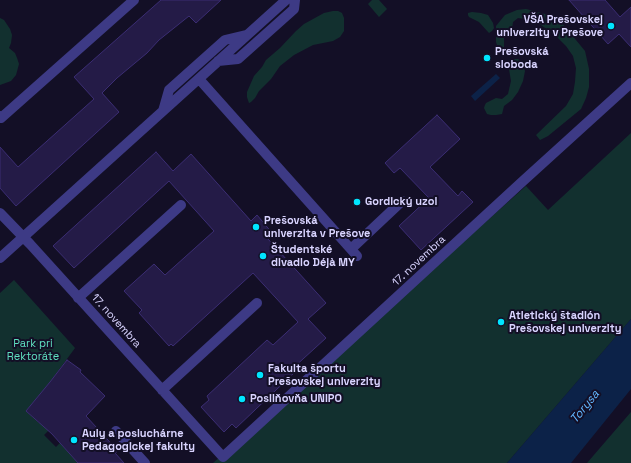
<!DOCTYPE html>
<html>
<head>
<meta charset="utf-8">
<style>
  body { margin:0 }
  canvas { display:block; background:#130f26 }
</style>
</head>
<body>
<canvas width="631" height="463"></canvas>
<script>
const c = document.querySelector('canvas').getContext('2d');
c.lineJoin = 'round';
function fillPath(path, color) {
  c.fillStyle = color;
  c.fill(path, 'evenodd');
}
function toPath(rows) {
  const path = new Path2D();
  for (const r of rows) {
    path.moveTo(r[0], r[1]);
    for (let i = 2; i < r.length; i += 2) path.lineTo(r[i], r[i + 1]);
  }
  return path;
}
function trace(path, color, width, dash) {
  c.strokeStyle = color;
  c.lineWidth = width;
  c.lineCap = dash ? 'butt' : 'round';
  c.setLineDash(dash || []);
  c.stroke(path);
}
function drawText(font, color, halo, rows, align = 'center') {
  c.font = font + ' "Space Grotesk",sans-serif';
  c.lineWidth = 4;
  c.setLineDash([]);
  c.textBaseline = 'middle';
  c.strokeStyle = halo;
  c.fillStyle = color;
  for (const [text, x, y, turn = 0] of rows) {
    c.save();
    c.translate(x, y);
    c.rotate((+turn || 0) * Math.PI / 180);
    c.textAlign = isNaN(turn) ? turn : align;
    if (halo) c.strokeText(text, 0, 0);
    c.fillText(text, 0, 0);
    c.restore();
  }
}
fillPath(toPath([
  [372,0,379,0,387,9,379,17,368,4],
  [526,9,545,14,562,23,585,51,589,69,589,87,586,98,581,109,548,136,540,140,536,135,566,106,573,94,575,82,576,68,573,56,566,46,555,35,538,23,525,19,518,18,513,22,512,28,504,38,504,49,501,52,499,51,496,42,496,26,505,15,517,10],
  [333,11,338,11,342,13,344,18,344,31,340,37,333,41,313,45,294,55,280,66,271,79,259,91,255,98,251,102,249,103,247,97,247,92,254,76,262,67,266,60,280,48,296,31,304,24,324,13],
  [472,12,481,13,488,15,493,23,494,28,492,31,489,33,479,22,469,17,468,15,468,13],
  [0,18,4,20,10,29,12,35,11,43,9,48,15,53,17,58,19,64,16,75,11,81,0,85],
  [511,59,518,59,521,61,525,71,523,81,518,92,512,100,504,106,502,114,496,115,491,115,487,114,484,108,485,105,486,103,496,98,502,99,508,94,511,81,508,63,509,60],
  [631,133,631,319,507,463,213,463,370,325,526,186,548,210],
  [14,280,75,348,50,382,26,411,39,423,41,420,51,428,44,435,56,447,60,443,78,463,0,463,0,293],
  [631,412,631,463,587,463]
]), '#12302f');
fillPath(toPath([
  [496,74,500,78,475,101,471,96],
  [631,319,631,389,571,463,507,463]
]), '#0c2248');
const building = toPath([
  [161,0,221,0,196,23,189,16,159,40,147,53,117,78,102,93,119,112,16,206,0,188,0,147,18,167,94,99,74,77,161,0],
  [569,0,605,0,620,17,631,7,631,47,619,34,608,44,569,0],
  [437,115,460,139,430,167,458,196,462,191,473,202,421,250,399,226,429,198,400,168,394,173,385,163,437,115],
  [156,152,173,171,191,154,251,221,257,215,273,234,268,239,326,303,308,319,326,338,292,369,295,372,236,428,232,424,224,432,201,407,209,400,207,396,267,340,273,345,298,322,253,273,173,346,171,344,169,346,139,313,142,310,124,291,154,264,165,275,214,231,169,181,74,268,53,246,156,152],
  [67,360,81,370,80,372,105,396,86,416,118,451,115,453,124,463,78,463,52,434,26,411,50,382,67,360]
]);
fillPath(building, '#241b47');
trace(building, '#3b2d73', 1);
trace(toPath([
  [218,61,238,59,294,9,295,0],
  [199,79,357,256],
  [163,111,169,90,225,40,246,35],
  [0,116,1,118,134,0],
  [0,213,30,244,223,457,523,181,631,83],
  [351,249,402,201],
  [0,258,286,0],
  [78,298,181,205],
  [162,390,257,303],
  [116,431,145,463]
]), '#3d3a85', 10);
for (const [x, y, r, color] of [
  [611,26,4,"#00e5ff"],
  [487,58,4,"#00e5ff"],
  [357,202,4,"#00e5ff"],
  [256,227,4,"#00e5ff"],
  [263,256,4,"#00e5ff"],
  [501,322,4,"#00e5ff"],
  [260,375,4,"#00e5ff"],
  [242,399,4,"#00e5ff"],
  [74,440,4,"#00e5ff"]
]) {
  const dot = new Path2D();
  dot.arc(x, y, r, 0, 2 * Math.PI);
  c.fillStyle = color;
  c.fill(dot);
  trace(dot, '#130f26', 1.5);
}
drawText('bold 11px', '#d9d4ff', '#130f26', [
  ["VŠA Prešovskej",603,20,"right"],
  ["univerzity v Prešove",603,33,"right"],
  ["Prešovská",495,52],
  ["sloboda",495,65],
  ["Gordický uzol",365,202],
  ["Prešovská",264,221],
  ["univerzita v Prešove",264,234],
  ["Študentské",271,250],
  ["divadlo Déjà MY",271,263],
  ["Atletický štadión",509,316],
  ["Prešovskej univerzity",509,329],
  ["Fakulta športu",268,369],
  ["Prešovskej univerzity",268,382],
  ["Posilňovňa UNIPO",250,399],
  ["Auly a posluchárne",82,434],
  ["Pedagogickej fakulty",82,447]
], 'left');
drawText('11px', '#d9d4ff', '#130f26', [
  ["17. novembra",419,261,-43],
  ["17. novembra",116,321,48]
]);
drawText('11px', '#5fe0c0', '#130f26', [
  ["Park pri",33,344],
  ["Rektoráte",33,357]
]);
drawText('italic 12px', '#62b6ff', '#130f26', [
  ["Torysa",585,407,-51]
]);
</script>
</body>
</html>
